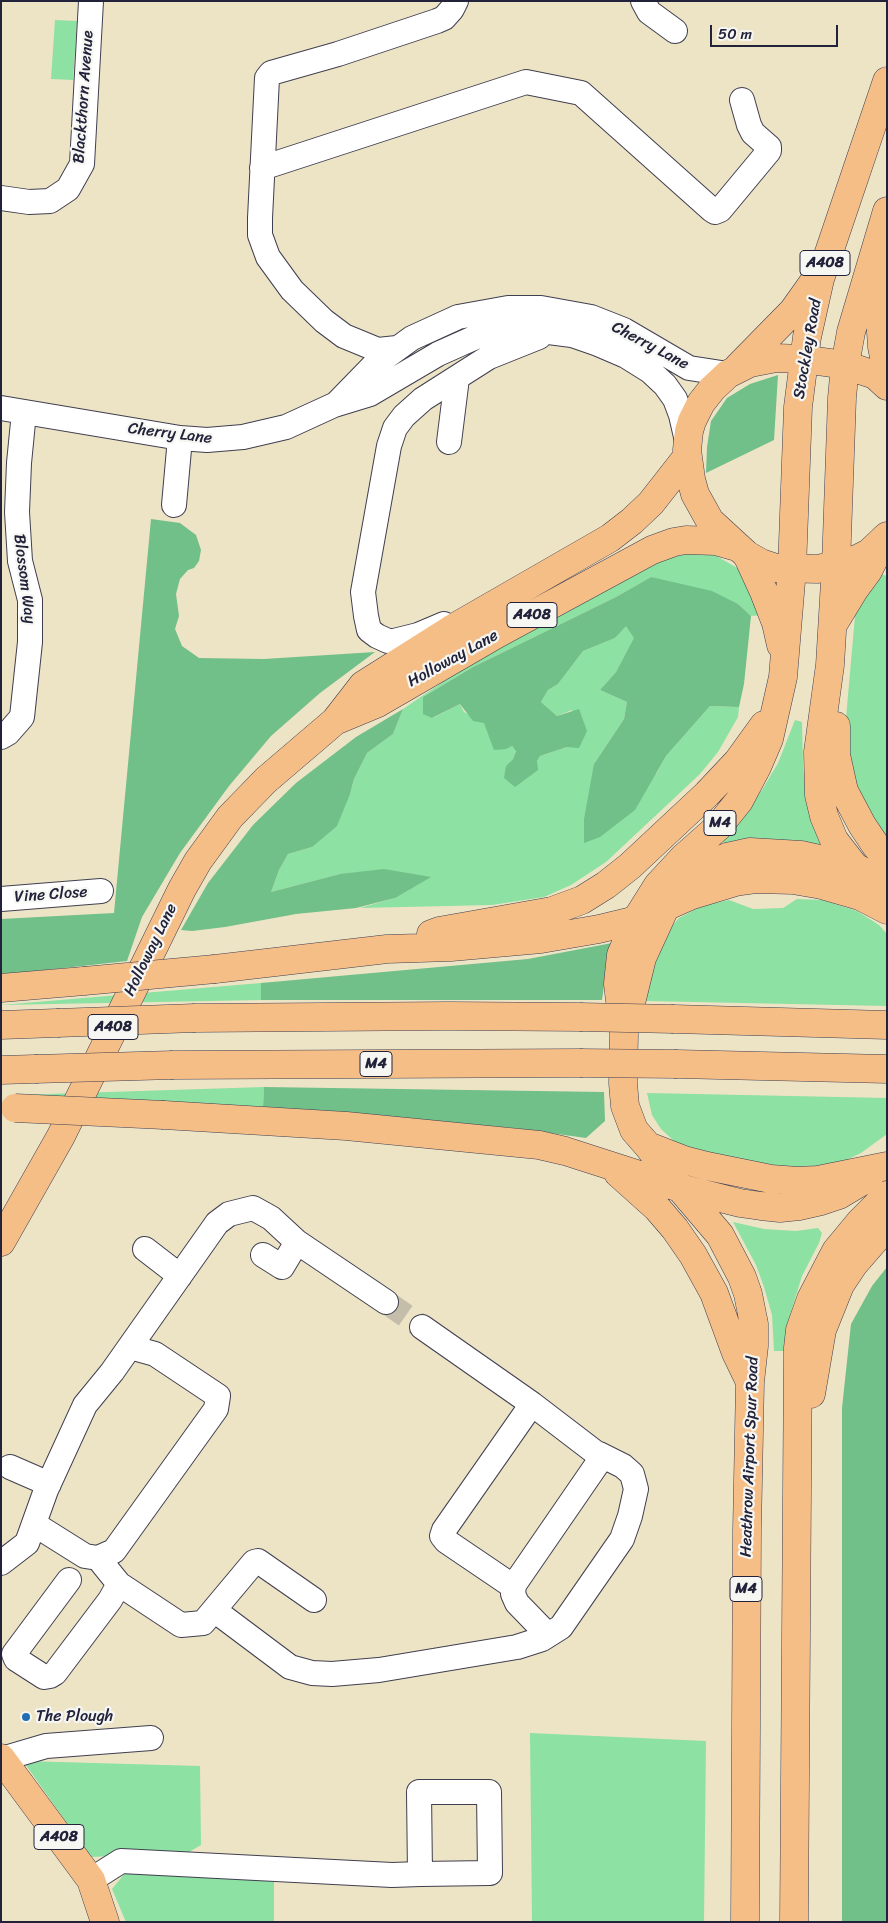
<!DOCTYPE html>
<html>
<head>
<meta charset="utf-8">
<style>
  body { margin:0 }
  #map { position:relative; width:888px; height:1923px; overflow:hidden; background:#ede4c6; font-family:Sriracha,sans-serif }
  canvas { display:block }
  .frame { position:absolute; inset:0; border:2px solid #22223b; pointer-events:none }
  .scale { position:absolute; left:710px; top:25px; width:128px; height:22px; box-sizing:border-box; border:2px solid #22223b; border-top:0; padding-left:6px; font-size:15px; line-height:18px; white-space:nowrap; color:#22223b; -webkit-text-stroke:4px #f6f6f2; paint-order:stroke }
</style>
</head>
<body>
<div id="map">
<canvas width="888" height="1923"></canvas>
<div class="frame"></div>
<div class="scale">50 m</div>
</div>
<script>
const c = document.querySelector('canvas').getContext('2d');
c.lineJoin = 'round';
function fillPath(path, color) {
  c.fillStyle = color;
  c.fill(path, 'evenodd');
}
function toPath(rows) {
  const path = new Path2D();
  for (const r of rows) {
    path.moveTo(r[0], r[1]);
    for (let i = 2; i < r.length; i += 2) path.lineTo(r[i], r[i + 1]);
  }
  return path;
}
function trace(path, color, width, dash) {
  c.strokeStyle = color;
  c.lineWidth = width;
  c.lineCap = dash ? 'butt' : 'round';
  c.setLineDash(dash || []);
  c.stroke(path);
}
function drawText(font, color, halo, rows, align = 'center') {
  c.font = font + ' Sriracha,sans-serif';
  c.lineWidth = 4.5;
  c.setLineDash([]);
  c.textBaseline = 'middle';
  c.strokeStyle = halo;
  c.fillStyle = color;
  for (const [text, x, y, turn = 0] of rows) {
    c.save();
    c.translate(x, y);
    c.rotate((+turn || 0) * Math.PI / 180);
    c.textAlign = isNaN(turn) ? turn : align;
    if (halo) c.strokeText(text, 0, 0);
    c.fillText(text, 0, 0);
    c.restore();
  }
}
fillPath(toPath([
  [55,20,77,21,73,80,51,79],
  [677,553,711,553,741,570,762,615,751,616,738,604,651,577,616,597,473,667,423,697,433,718,460,704,464,712,484,723,516,750,513,759,506,767,537,761,540,756,567,747,572,710,557,716,541,702,548,690,558,684,583,651,615,638,626,625,635,637,616,672,600,690,627,702,624,719,594,764,656,774,666,756,710,706,739,707,738,717,718,752,700,774,606,862,571,885,544,897,492,905,360,908,395,898,340,874,271,892,279,870,288,854,312,847,350,794,354,779,367,753,393,734,403,709,481,656,656,560],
  [881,574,887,576,887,836,869,820,848,763,846,718,856,605],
  [795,720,802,722,803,765,806,793,829,846,780,840,749,840,723,843,724,835,746,813,762,790,778,763],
  [797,899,822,900,857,911,879,925,887,934,887,1006,646,1001,649,979,662,937,679,918,702,906,729,900,753,909,783,908],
  [261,983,261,1000,1,1005],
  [264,1087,263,1108,16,1095],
  [647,1093,887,1098,887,1134,861,1153,844,1161,798,1171,689,1149,674,1141,661,1129,652,1115],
  [733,1222,764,1229,796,1231,818,1228,822,1233,819,1243,802,1276,790,1315,784,1351,774,1351,772,1315,764,1287,756,1265],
  [530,1733,706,1741,704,1922,516,1922,532,1921],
  [23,1761,200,1766,201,1845,189,1852,91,1857],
  [126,1872,274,1874,274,1922,126,1922,112,1889]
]), '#8ce1a3');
fillPath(toPath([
  [778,375,774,440,706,473,707,447,711,421,727,398,750,384],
  [151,519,180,523,196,535,201,550,199,561,194,568,188,570,180,579,176,594,179,616,175,629,182,646,199,658,264,659,375,652,320,693,271,736,229,786,180,853,142,917,127,961,1,975,1,919,114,913],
  [651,577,712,591,738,604,751,616,744,684,739,707,710,706,666,756,635,810,600,837,584,843,584,819,594,764,624,719,627,702,600,690,616,672,634,638,626,626,615,638,583,651,558,684,548,690,541,702,557,716,579,709,587,731,579,748,567,747,540,756,537,761,538,770,515,787,504,778,506,766,513,759,516,751,512,746,506,749,494,750,484,723,473,721,460,704,432,718,423,714,423,697,473,667,616,597],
  [403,709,393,734,367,753,354,779,350,794,337,826,312,847,288,854,279,870,271,892,340,874,384,869,431,877,395,898,356,908,296,914,225,927,192,931,181,930,208,883,253,825,296,783,356,737],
  [612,943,607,963,602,1000,261,1000,261,983,528,959],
  [264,1087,604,1092,605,1121,586,1138,514,1128,263,1108],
  [887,1267,887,1922,842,1922,842,1408,851,1324,872,1286]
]), '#71bf89');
trace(toPath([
  [386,1302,422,1327]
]), '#c4bdaa', 24, [24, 12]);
const minor = toPath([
  [643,1,649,12,675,31],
  [262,168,526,82,581,93,712,210,715,212,720,210,769,151,769,147,753,133,749,125,742,100],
  [1,198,29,202,50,201,68,189,82,164,91,1],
  [397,348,378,350,344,336,324,321,292,290,268,257,260,235,260,218,267,78,271,73,338,54,437,21,444,18,452,9,456,1],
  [336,404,372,367,412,338,458,317,508,308,541,308,591,317,624,330,689,368,728,374],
  [1,408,180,438,207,440,243,437,286,427,334,405,370,394,438,354,476,337,506,332,541,331,572,335,598,344,626,356,650,371,665,385,675,399,681,415,687,441],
  [449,442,457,378],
  [174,505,180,438],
  [444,624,418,635,394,641,388,641,377,636,369,630,366,616,363,592,389,446,395,428,404,416,423,399,489,357,539,337],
  [1,737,8,733,22,717,30,642,30,600,20,561,17,512,19,463,24,412],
  [1,899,101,891],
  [297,1242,386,1302],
  [145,1249,180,1276],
  [422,1327,532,1404,600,1456,600,1460,514,1585,508,1583,446,1541,442,1536,444,1530,532,1404],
  [10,1467,49,1484],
  [34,1524,85,1556,98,1558,114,1551,216,1409,218,1396,155,1354,130,1347],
  [98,1558,119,1584,181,1625,203,1623,254,1562,258,1561,314,1600],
  [1,1563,27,1543,46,1490,85,1405,112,1372,217,1223,229,1214,253,1208,271,1218,297,1242,282,1267,263,1255],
  [69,1580,14,1654,16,1659,44,1677,50,1676,55,1673,110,1600,119,1584],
  [514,1585,513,1594,517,1603,548,1635],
  [214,1610,290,1667,312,1673,332,1674,379,1670,517,1647,542,1639,561,1627,622,1539,630,1516,636,1489,632,1474,623,1466,599,1454],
  [2,1759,46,1746,151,1738],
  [91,1880,121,1861,392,1875,420,1874,490,1873,489,1792,419,1792,420,1874]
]);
const major = toPath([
  [877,270,882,347,887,371],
  [738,367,793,311,815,280],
  [887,386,875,375,845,365,803,359,776,358,750,363,728,374,712,389,701,403,692,421,689,431,687,450,691,479,695,494,710,521,747,555,761,563,776,568,818,569,857,559,869,553,887,536],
  [836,565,842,398,845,365,851,332,887,211],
  [792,569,798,407,807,337,820,279,887,81],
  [337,720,378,703,497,634,652,550,674,542,686,540,716,541,737,547],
  [1,1242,61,1136,182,889,198,861,230,817,266,780,335,721,363,685,450,630,610,538,632,521,651,503,687,457],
  [1,1758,91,1880,105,1922]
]);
const highway = toPath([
  [747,555,764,592,776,623,781,645],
  [836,565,830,665,818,752,819,795,824,816,834,840,858,871],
  [792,569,783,677,769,739,757,767,739,801,718,827,683,858,658,885,636,920,621,955,618,984,624,1034,623,1083,625,1106,634,1130,648,1146,684,1160,707,1166,771,1179,797,1181,818,1180,887,1166],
  [834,623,854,590,868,571,884,539],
  [836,726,836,755,844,791,862,825,876,846,887,857],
  [431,934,439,931,552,911,582,900,606,885,630,866,707,794,738,761,764,725],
  [215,969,387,949,451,947,541,939,599,929,636,920,692,895,735,882,757,879,793,880,822,885,860,896,887,910],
  [1,988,84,981],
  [629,1011,642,958,665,908,682,887,698,873,711,864,727,857,750,852,801,855,855,867,887,885],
  [195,1018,449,1016,580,1017],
  [674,1019,887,1025],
  [1,1025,57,1023],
  [677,1064,887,1069],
  [173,1065,580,1063],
  [1,1070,35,1069],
  [164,1115,346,1126,539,1145,565,1151,680,1188,740,1203,761,1206,780,1208,799,1206,821,1201,839,1195,869,1177],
  [648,1146,680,1188,720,1235,742,1277,748,1294,754,1324,754,1346,750,1382,747,1530,745,1922],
  [618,1173,657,1208,675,1229,693,1255,714,1293,736,1353,750,1382],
  [811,1394,822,1330,840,1285,854,1264,887,1226],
  [794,1922,798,1348,800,1330,811,1299,836,1251,860,1222,887,1195]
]);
trace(minor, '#403f50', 26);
trace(major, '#403f50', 29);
trace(highway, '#403f50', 29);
trace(minor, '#fff', 24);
trace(major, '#f6be87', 28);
trace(highway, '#f6be87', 28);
const highwayBridge = toPath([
  [84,981,215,969],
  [580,1017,674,1019],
  [57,1023,195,1018],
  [580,1063,677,1064],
  [35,1069,173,1065],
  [15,1108,164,1115]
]);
trace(highwayBridge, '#403f50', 29, []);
trace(highwayBridge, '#f6be87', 28);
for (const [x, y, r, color] of [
  [26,1717,5,"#1f6fb2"]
]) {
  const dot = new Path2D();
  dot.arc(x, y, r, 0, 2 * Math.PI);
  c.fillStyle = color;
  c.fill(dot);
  trace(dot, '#f6f6f2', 2);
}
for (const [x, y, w] of [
  [825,263,50],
  [532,615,50],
  [720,823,32],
  [113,1027,50],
  [376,1064,32],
  [746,1589,32],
  [59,1837,50]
]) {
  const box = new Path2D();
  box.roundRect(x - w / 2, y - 12.5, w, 25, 4);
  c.fillStyle = '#f6f6f2';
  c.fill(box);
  trace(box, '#22223b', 1);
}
drawText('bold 15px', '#22223b', null, [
  ["A408",825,263],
  ["A408",532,615],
  ["M4",720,823],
  ["A408",113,1027],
  ["M4",376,1064],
  ["M4",746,1589],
  ["A408",59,1837]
]);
drawText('16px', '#22223b', '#f6f6f2', [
  ["Blackthorn Avenue",84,97,-86],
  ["Cherry Lane",650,346,28],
  ["Stockley Road",808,349,-80],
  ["Cherry Lane",170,434,7],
  ["Blossom Way",24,579,83],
  ["Holloway Lane",453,659,-29],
  ["Vine Close",51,895,-4],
  ["Holloway Lane",151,950,-64],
  ["Heathrow Airport Spur Road",750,1457,-88]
]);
drawText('16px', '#22223b', '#f6f6f2', [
  ["The Plough",36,1717]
], 'left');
</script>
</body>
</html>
